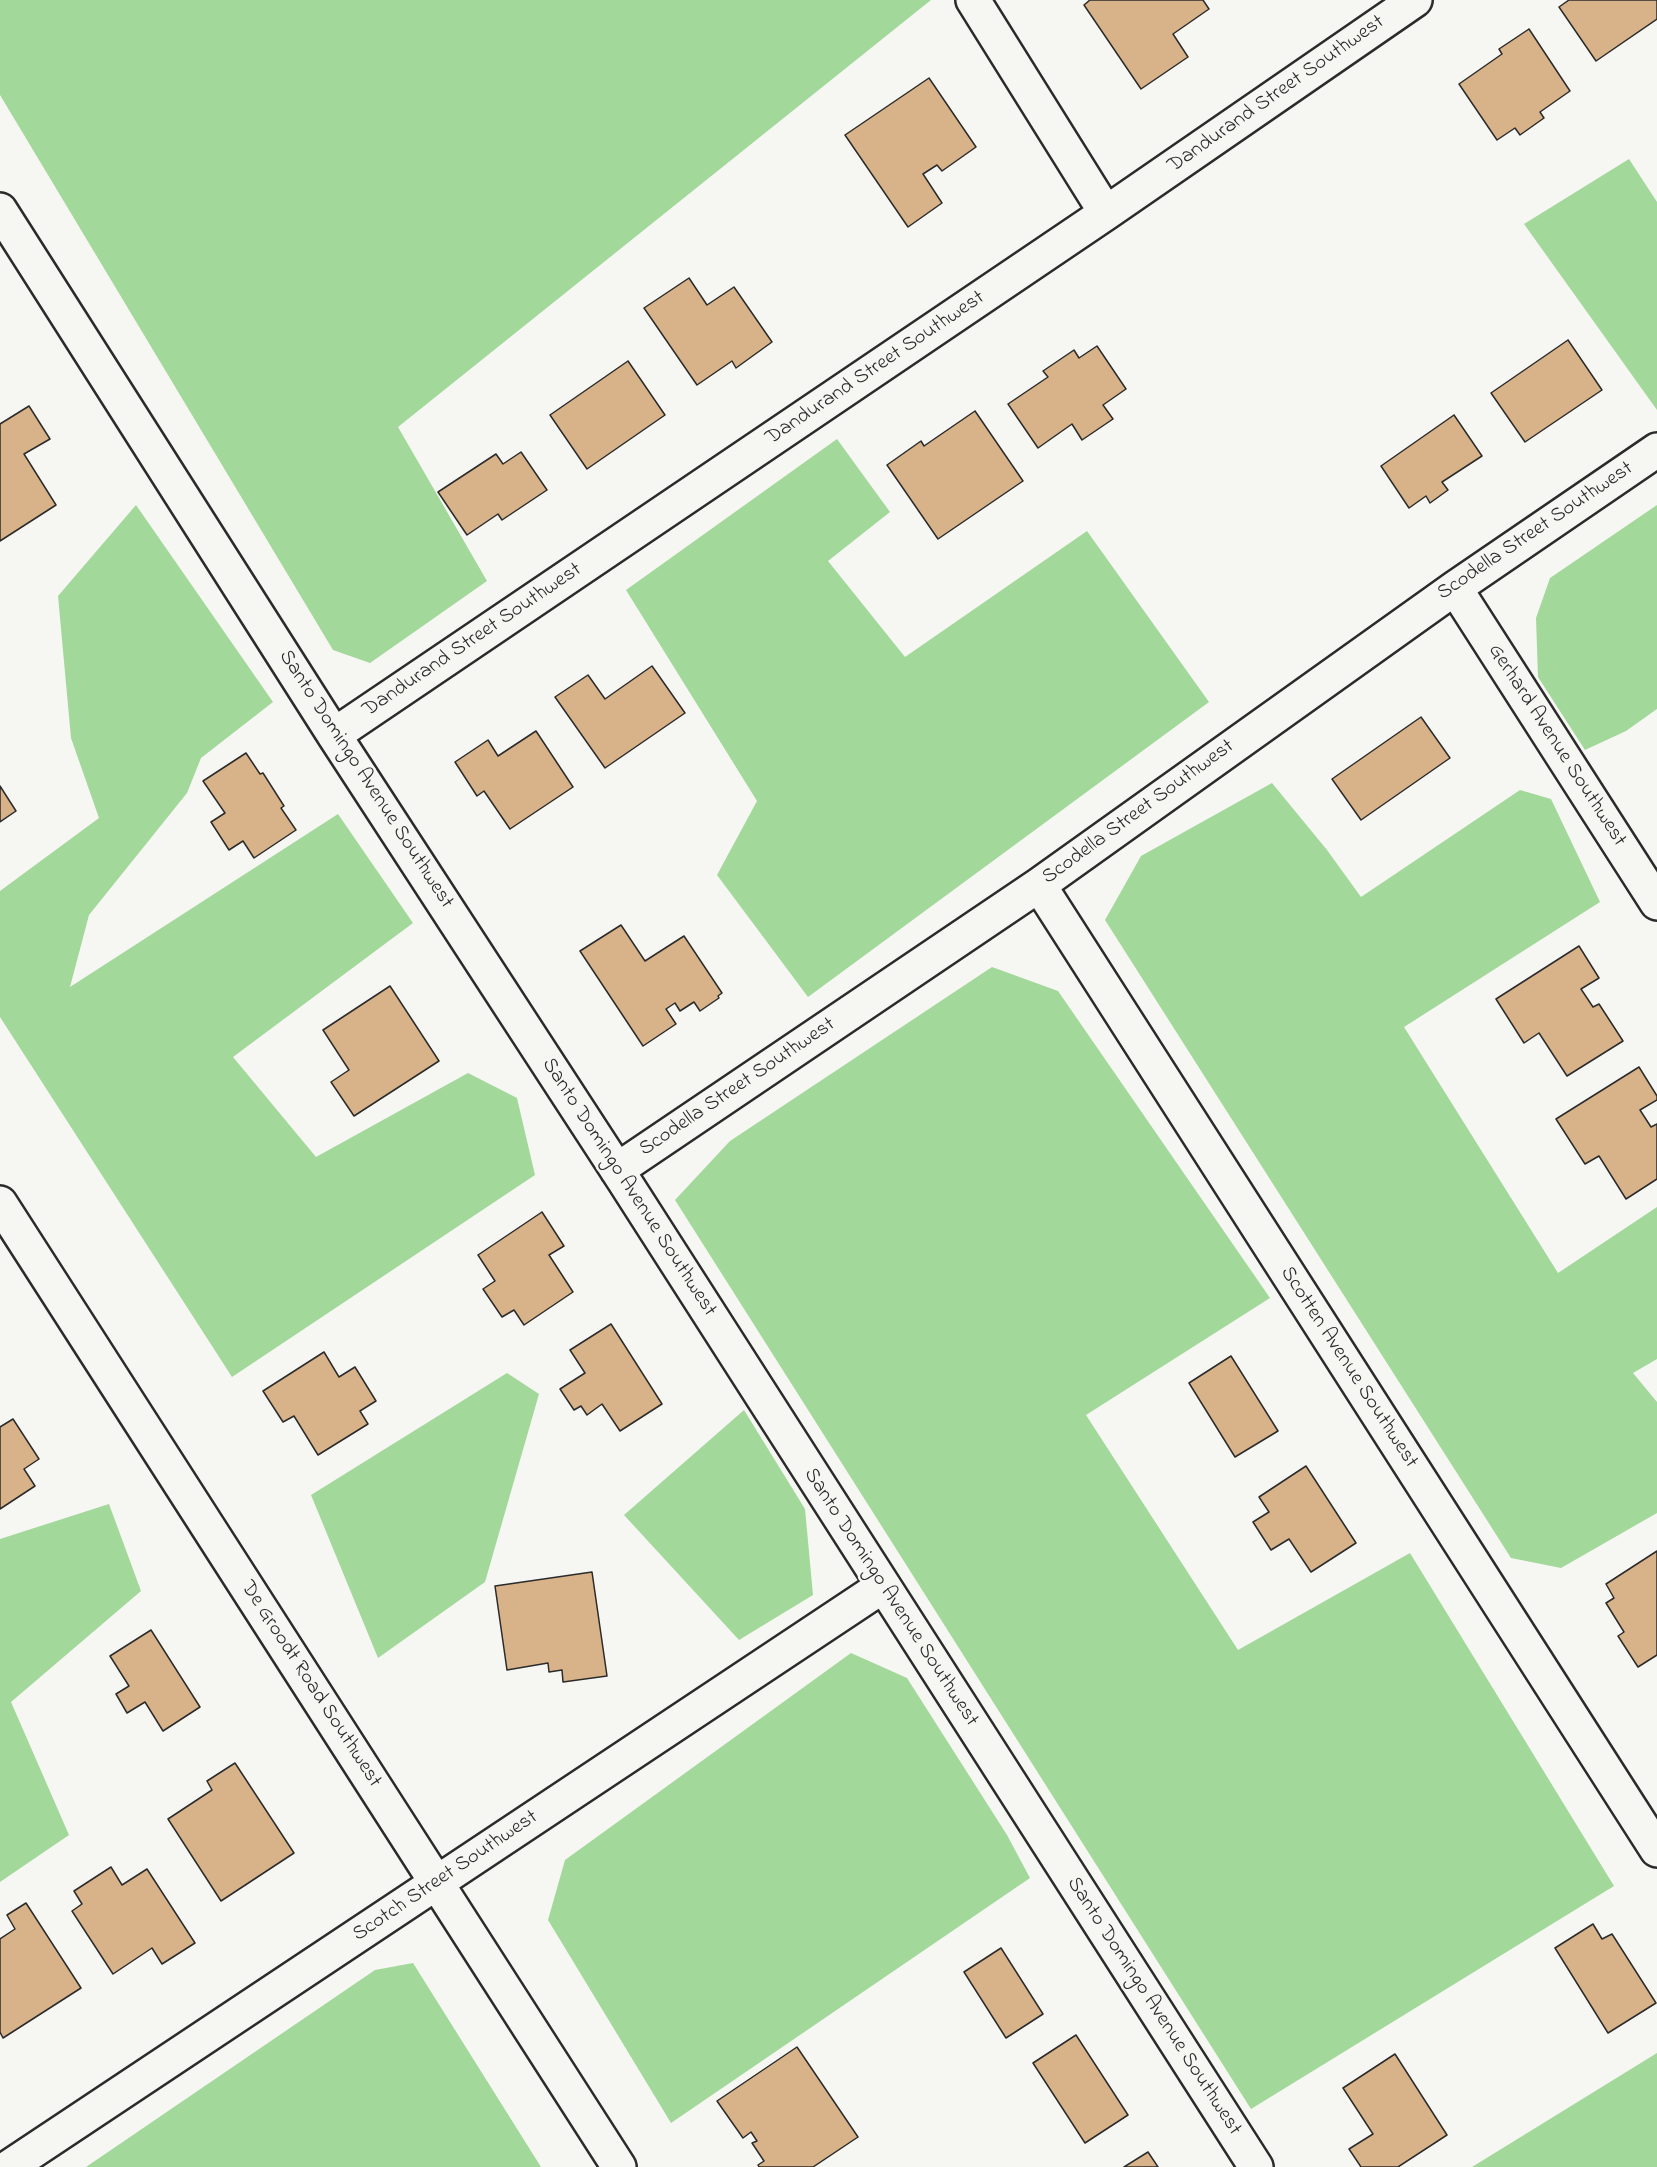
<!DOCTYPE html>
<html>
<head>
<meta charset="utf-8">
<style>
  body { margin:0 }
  canvas { display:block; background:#f6f6f2 }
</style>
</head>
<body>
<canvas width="1657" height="2167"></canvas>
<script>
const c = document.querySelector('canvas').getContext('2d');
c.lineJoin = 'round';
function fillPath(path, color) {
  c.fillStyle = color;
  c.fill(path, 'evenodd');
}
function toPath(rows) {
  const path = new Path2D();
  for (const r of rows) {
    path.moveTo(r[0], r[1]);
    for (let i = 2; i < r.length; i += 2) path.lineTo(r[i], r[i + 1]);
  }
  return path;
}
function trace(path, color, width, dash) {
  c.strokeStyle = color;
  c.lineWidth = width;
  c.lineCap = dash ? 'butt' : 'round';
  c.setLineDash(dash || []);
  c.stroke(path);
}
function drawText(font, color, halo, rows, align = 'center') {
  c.font = font + ' "Indie Flower",sans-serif';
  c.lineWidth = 5;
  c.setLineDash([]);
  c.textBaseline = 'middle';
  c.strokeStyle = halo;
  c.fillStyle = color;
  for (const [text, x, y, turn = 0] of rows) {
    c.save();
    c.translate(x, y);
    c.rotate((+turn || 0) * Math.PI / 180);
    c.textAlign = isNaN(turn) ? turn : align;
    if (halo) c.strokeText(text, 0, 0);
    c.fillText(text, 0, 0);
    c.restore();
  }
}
fillPath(toPath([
  [0,0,931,0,398,427,487,581,370,663,333,650,0,95],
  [1629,159,1657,202,1657,410,1524,224],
  [837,439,890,512,828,561,905,657,1087,531,1209,702,808,997,717,875,757,801,626,590],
  [136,505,273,702,201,758,187,793,89,915,70,987,338,814,413,923,233,1057,316,1157,468,1073,517,1098,535,1175,232,1377,0,1017,0,891,99,818,71,738,58,596],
  [1657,505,1657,709,1626,731,1585,750,1538,677,1536,618,1550,578],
  [1272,783,1327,850,1361,897,1520,790,1551,799,1600,902,1404,1027,1558,1273,1657,1207,1657,1359,1633,1373,1657,1402,1657,1513,1561,1568,1511,1558,1105,920,1141,856],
  [992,967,1058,991,1270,1298,1086,1415,1238,1650,1410,1553,1614,1886,1251,2109,675,1200,730,1141],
  [507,1373,539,1394,485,1582,378,1658,311,1495],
  [744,1410,805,1509,813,1595,739,1640,624,1515],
  [109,1504,141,1591,11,1702,69,1835,0,1882,0,1539],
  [851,1653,907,1678,1007,1835,1030,1878,671,2123,548,1920,565,1860],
  [413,1963,541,2167,86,2167,375,1970],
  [1657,2053,1657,2167,1472,2167]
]), '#a3d89b');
const building = toPath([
  [1090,0,1203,0,1209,9,1173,34,1188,57,1141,89,1084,5,1090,0],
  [1569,0,1657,0,1657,19,1596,61,1559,7,1569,0],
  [1529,29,1570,91,1540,112,1544,118,1520,135,1515,128,1497,140,1459,84,1502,54,1499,49,1529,29],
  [929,78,976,147,942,171,937,165,923,174,942,203,908,227,845,135,929,78],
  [689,278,707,305,734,287,772,342,736,368,732,361,697,385,644,308,689,278],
  [1568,340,1602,390,1525,442,1491,393,1568,340],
  [1097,346,1126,389,1103,405,1113,419,1082,440,1072,424,1038,448,1008,404,1048,377,1043,371,1074,350,1079,358,1097,346],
  [628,361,665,415,587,469,550,415,628,361],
  [29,406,50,439,24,454,56,505,0,541,0,424,29,406],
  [975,411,1023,481,938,539,887,465,921,441,924,446,975,411],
  [1454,415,1482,456,1442,482,1448,490,1430,503,1426,496,1409,508,1381,466,1454,415],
  [521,452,547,490,502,520,498,514,467,535,438,492,496,454,503,464,521,452],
  [652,666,685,713,605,768,555,697,588,675,605,699,652,666],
  [1421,717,1450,758,1361,820,1332,779,1421,717],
  [536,731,573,787,510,829,484,791,477,796,455,762,488,740,498,756,536,731],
  [246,753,260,774,263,773,284,806,281,808,296,830,254,858,243,841,229,850,211,822,225,813,203,781,246,753],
  [0,786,16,811,0,822,0,786],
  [621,925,645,961,684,936,722,993,718,996,719,998,700,1011,694,1002,680,1011,675,1003,666,1009,676,1024,643,1046,580,951,621,925],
  [1579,946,1599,978,1581,989,1593,1007,1599,1004,1623,1041,1567,1076,1539,1033,1524,1043,1496,999,1579,946],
  [390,986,439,1061,354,1116,331,1082,349,1070,323,1030,390,986],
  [1639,1067,1657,1096,1657,1100,1640,1110,1651,1127,1657,1124,1657,1179,1626,1199,1599,1156,1585,1164,1556,1119,1639,1067],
  [542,1212,564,1246,549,1255,573,1292,524,1325,514,1310,502,1317,483,1289,495,1281,478,1255,542,1212],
  [611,1324,662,1404,620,1431,602,1404,587,1415,581,1406,574,1410,560,1389,585,1373,570,1350,611,1324],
  [324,1352,339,1377,355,1367,376,1401,360,1411,368,1424,318,1455,294,1416,283,1422,263,1391,324,1352],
  [1231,1356,1278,1431,1235,1457,1189,1383,1231,1356],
  [13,1419,39,1459,24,1469,35,1486,0,1509,0,1427,13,1419],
  [1306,1466,1356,1543,1311,1572,1289,1539,1271,1550,1253,1522,1269,1512,1259,1497,1306,1466],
  [1657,1551,1657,1655,1638,1667,1618,1636,1624,1632,1606,1603,1614,1598,1606,1584,1657,1551],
  [592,1572,607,1676,563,1682,562,1670,549,1672,548,1663,507,1670,495,1586,592,1572],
  [151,1630,200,1707,163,1731,145,1702,127,1713,116,1694,129,1686,110,1656,151,1630],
  [235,1763,294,1853,221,1901,168,1819,212,1790,207,1781,235,1763],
  [111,1867,122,1885,147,1869,195,1943,162,1964,152,1948,113,1974,72,1911,82,1904,74,1891,111,1867],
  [26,1903,81,1988,3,2038,0,2032,0,1939,15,1929,7,1915,26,1903],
  [1593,1924,1602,1939,1612,1934,1656,2003,1608,2033,1555,1948,1593,1924],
  [1001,1948,1043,2014,1006,2038,964,1972,1001,1948],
  [1076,2035,1128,2115,1085,2143,1033,2063,1076,2035],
  [797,2047,858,2137,813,2167,759,2167,758,2165,764,2161,752,2143,757,2141,751,2132,743,2138,717,2101,797,2047],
  [1395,2054,1447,2135,1398,2167,1361,2167,1349,2149,1373,2134,1343,2088,1395,2054],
  [1148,2152,1158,2167,1124,2167,1148,2152]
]);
fillPath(building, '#d8b389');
trace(building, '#2b2b2b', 1.5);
const minor = toPath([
  [973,0,1106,213],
  [0,210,334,735,623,1179,1256,2167],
  [1455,588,1657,903],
  [334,735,1106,213,1415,0],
  [1039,885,1657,1850],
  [617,1170,1039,885,1455,588,1657,450],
  [0,1203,619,2167],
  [9,2167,883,1586]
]);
trace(minor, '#2b2b2b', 38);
trace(minor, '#f6f6f2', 33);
drawText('21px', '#2b2b2b', '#f6f6f2', [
  ["Dandurand Street Southwest",1277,95,-35],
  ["Dandurand Street Southwest",876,369,-34],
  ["Scodella Street Southwest",1536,532,-34],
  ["Dandurand Street Southwest",473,641,-34],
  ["Gerhard Avenue Southwest",1556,746,57],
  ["Santo Domingo Avenue Southwest",365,780,57],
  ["Scodella Street Southwest",1139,813,-36],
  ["Scodella Street Southwest",738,1088,-34],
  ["Santo Domingo Avenue Southwest",628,1188,57],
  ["Scotten Avenue Southwest",1348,1368,57],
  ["Santo Domingo Avenue Southwest",890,1598,57],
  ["De Groodt Road Southwest",310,1685,57],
  ["Scotch Street Southwest",446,1877,-34],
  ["Santo Domingo Avenue Southwest",1153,2007,57]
]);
</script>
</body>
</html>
